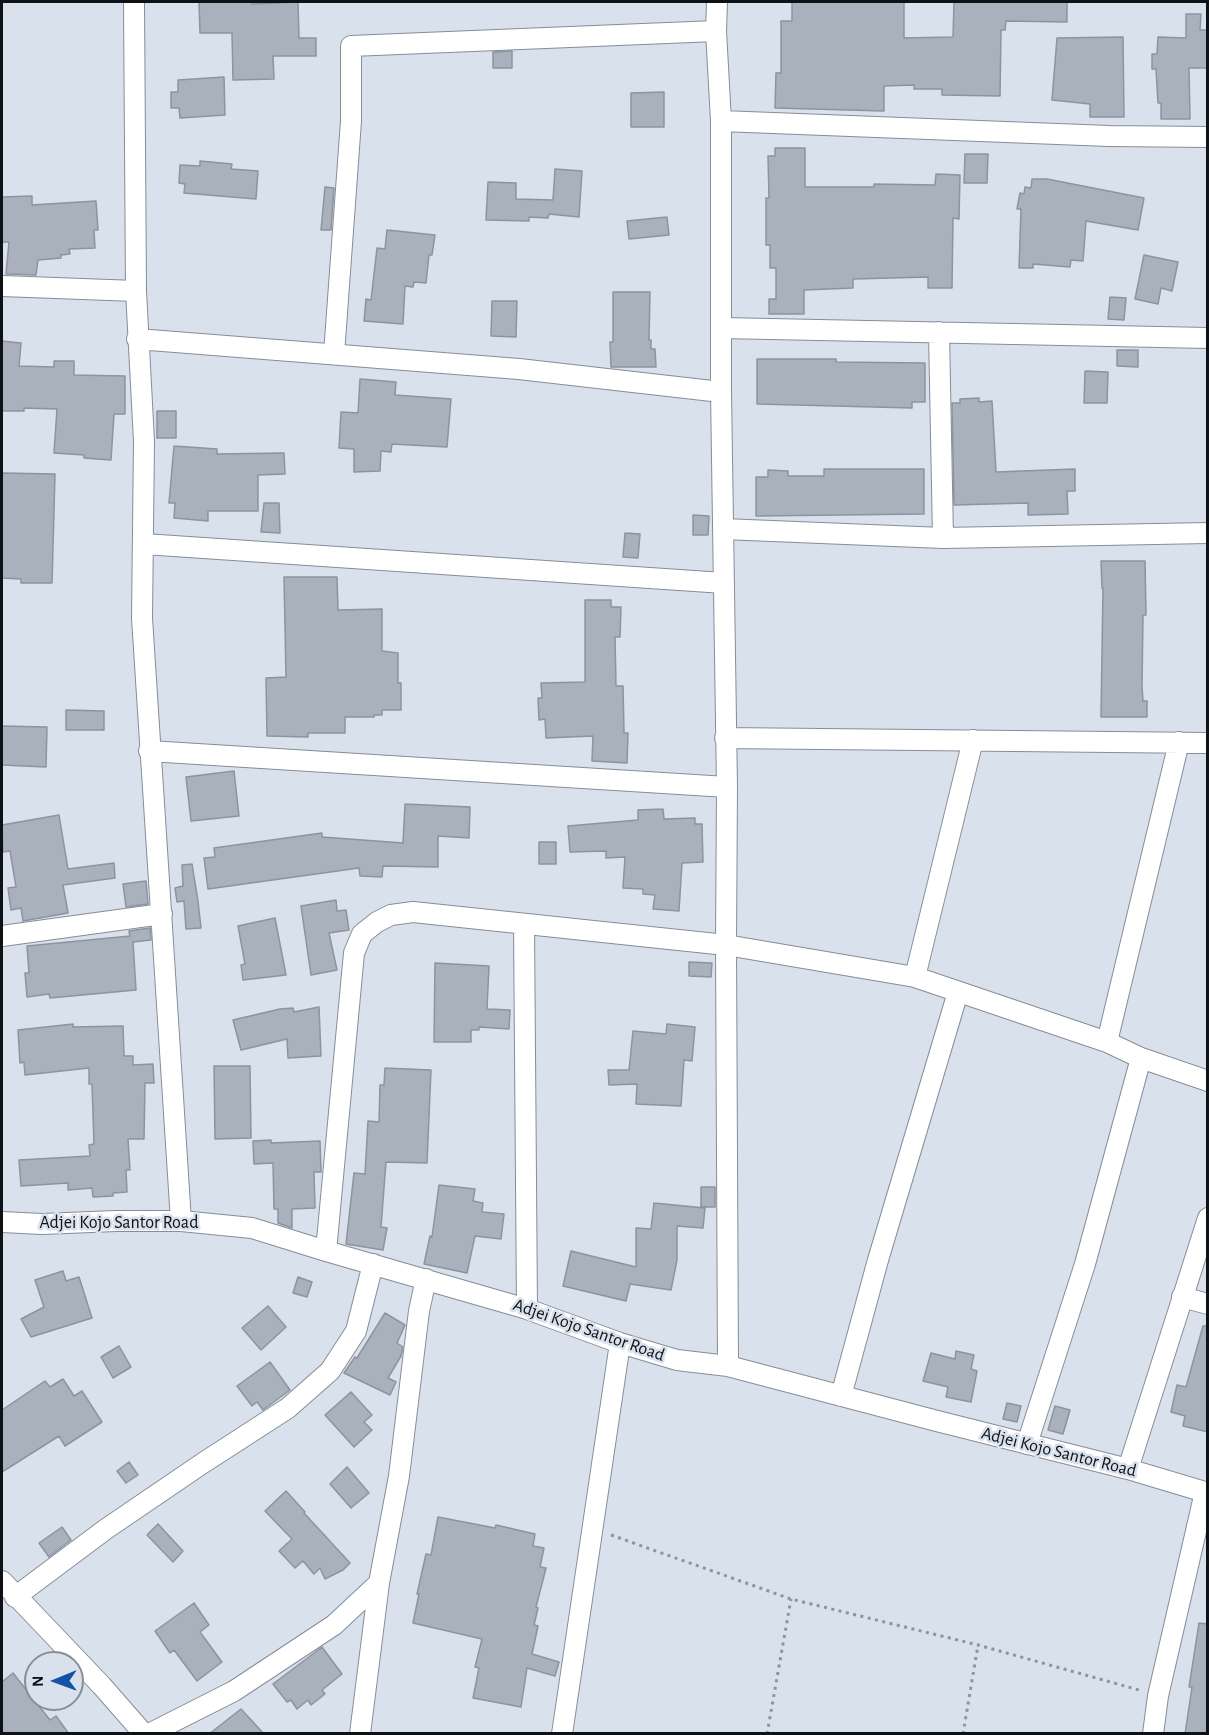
<!DOCTYPE html>
<html>
<head>
<meta charset="utf-8">
<style>
  body { margin:0 }
  #map { position:relative; width:1209px; height:1735px; overflow:hidden; background:#d8e1ec; font-family:"Alegreya Sans",sans-serif }
  canvas { display:block }
  .frame { position:absolute; inset:0; border:3px solid #0e1115; pointer-events:none }
  .north { position:absolute; left:24px; top:1651px; width:60px; height:60px; box-sizing:border-box; background:#d8e1ec; border:2px solid #878e96; border-radius:50%; rotate:269deg; font-size:16px; font-weight:700; line-height:24px; text-align:center; color:#0e1115 }
  .north::after { content:''; display:block; margin:auto; width:21px; height:27px; background:#1452a3; clip-path:polygon(50% 0,100% 100%,50% 72%,0 100%) }
</style>
</head>
<body>
<div id="map">
<canvas width="1209" height="1735"></canvas>
<div class="frame"></div>
<div class="north">N</div>
</div>
<script>
const c = document.querySelector('canvas').getContext('2d');
c.lineJoin = 'round';
function fillPath(path, color) {
  c.fillStyle = color;
  c.fill(path, 'evenodd');
}
function toPath(rows) {
  const path = new Path2D();
  for (const r of rows) {
    path.moveTo(r[0], r[1]);
    for (let i = 2; i < r.length; i += 2) path.lineTo(r[i], r[i + 1]);
  }
  return path;
}
function trace(path, color, width, dash) {
  c.strokeStyle = color;
  c.lineWidth = width;
  c.lineCap = dash ? 'butt' : 'round';
  c.setLineDash(dash || []);
  c.stroke(path);
}
function drawText(font, color, halo, rows, align = 'center') {
  c.font = font + ' "Alegreya Sans",sans-serif';
  c.lineWidth = 5;
  c.setLineDash([]);
  c.textBaseline = 'middle';
  c.strokeStyle = halo;
  c.fillStyle = color;
  for (const [text, x, y, turn = 0] of rows) {
    c.save();
    c.translate(x, y);
    c.rotate((+turn || 0) * Math.PI / 180);
    c.textAlign = isNaN(turn) ? turn : align;
    if (halo) c.strokeText(text, 0, 0);
    c.fillText(text, 0, 0);
    c.restore();
  }
}
const building = toPath([
  [199,2,252,2,252,4,298,2,299,38,316,38,316,56,273,56,274,79,233,80,232,33,200,33,199,2],
  [792,2,904,2,904,38,953,37,954,2,1067,2,1067,22,1006,21,1005,30,1001,30,1000,96,942,95,942,89,914,89,914,85,884,86,884,111,775,108,776,73,781,73,781,21,792,21,792,2],
  [1186,14,1201,14,1200,30,1208,30,1208,68,1189,68,1190,119,1161,119,1161,103,1158,103,1156,69,1152,69,1152,54,1157,54,1158,37,1186,38,1186,14],
  [1123,37,1124,117,1090,117,1090,104,1052,100,1057,38,1123,37],
  [512,51,512,68,493,68,493,52,512,51],
  [224,77,225,115,180,118,179,108,171,108,171,92,178,92,178,80,224,77],
  [664,92,664,127,631,127,631,93,664,92],
  [775,148,805,148,805,187,874,187,874,184,935,185,936,174,960,175,959,219,953,218,952,288,928,288,928,277,853,279,853,288,804,290,804,314,769,314,769,299,776,299,776,268,770,268,770,245,766,245,766,198,769,198,768,156,775,156,775,148],
  [965,154,988,154,987,183,964,183,965,154],
  [200,161,232,164,231,169,258,171,256,199,184,193,185,184,179,183,180,165,200,166,200,161],
  [555,169,582,171,579,217,549,214,548,218,529,217,529,221,486,220,488,182,516,183,516,199,553,200,555,169],
  [1032,179,1047,179,1144,198,1138,230,1086,221,1083,261,1071,260,1070,267,1033,264,1033,268,1019,268,1021,209,1017,209,1020,193,1024,194,1025,187,1031,188,1032,179],
  [325,187,334,188,331,230,321,230,325,187],
  [32,196,32,205,96,201,98,230,94,230,95,248,69,249,70,254,61,255,61,258,38,260,36,275,6,274,9,242,2,242,2,197,32,196],
  [667,217,669,235,629,239,627,221,667,217],
  [387,230,435,235,432,255,429,255,426,283,414,282,413,287,405,286,403,324,364,321,366,299,371,300,377,248,385,249,387,230],
  [1144,255,1178,262,1172,291,1161,288,1158,304,1135,299,1144,255],
  [613,292,650,292,649,340,651,340,651,349,655,349,656,367,611,367,610,342,613,342,613,292],
  [1110,297,1126,298,1124,320,1108,319,1110,297],
  [492,301,517,301,516,337,491,336,492,301],
  [2,341,21,343,19,366,54,367,54,361,74,361,74,375,125,376,125,414,114,414,111,460,84,458,84,455,54,453,57,409,24,408,24,411,2,411,2,341],
  [1117,350,1138,350,1138,367,1117,366,1117,350],
  [757,359,836,359,836,362,925,363,925,402,912,402,912,408,757,404,757,359],
  [1085,371,1108,372,1107,403,1084,403,1085,371],
  [360,379,396,382,395,395,451,399,447,447,392,444,391,452,381,451,380,471,354,472,354,449,339,448,341,412,358,413,360,379],
  [979,398,979,402,992,401,996,472,1075,469,1075,491,1067,491,1068,514,1028,515,1028,503,954,505,952,403,960,403,960,399,979,398],
  [157,411,176,411,176,438,157,438,157,411],
  [174,446,217,449,217,454,284,453,285,474,258,475,258,511,208,511,208,521,174,518,175,503,169,503,174,446],
  [824,469,924,469,924,514,756,516,756,477,768,477,768,470,788,471,788,476,824,476,824,469],
  [2,473,55,474,52,583,21,583,21,579,2,578,2,473],
  [264,503,279,503,280,533,261,532,264,503],
  [693,515,709,516,708,535,693,535,693,515],
  [625,533,640,534,638,558,623,557,625,533],
  [1101,561,1145,561,1146,615,1143,615,1142,686,1143,701,1147,701,1147,717,1101,717,1103,588,1102,588,1101,561],
  [284,577,337,577,338,610,382,609,382,651,398,653,398,683,401,683,401,710,382,710,382,715,374,715,374,717,345,717,345,733,308,733,308,737,267,736,266,678,286,677,284,577],
  [585,600,611,600,611,607,621,607,620,637,615,637,616,686,623,686,624,733,628,733,627,763,592,761,593,736,546,738,545,719,539,720,538,698,542,698,541,683,585,682,585,600],
  [66,710,104,711,104,730,66,730,66,710],
  [2,726,47,727,46,767,2,765,2,726],
  [234,771,239,816,191,821,186,777,234,771],
  [405,804,470,807,469,838,438,836,438,867,383,866,382,877,360,876,359,868,208,889,204,858,215,857,214,848,322,833,322,837,403,843,405,804],
  [663,809,664,819,695,818,695,824,702,824,703,862,682,863,679,911,653,909,655,895,643,894,643,889,623,888,625,857,606,858,606,851,570,852,568,826,638,820,638,810,663,809],
  [59,815,68,869,114,863,115,878,63,885,68,913,23,921,21,908,11,910,8,888,16,887,10,851,3,852,2,825,59,815],
  [539,842,556,842,556,864,539,864,539,842],
  [192,864,198,901,201,928,186,929,184,901,177,902,175,888,183,886,182,865,192,864],
  [146,881,148,904,126,907,123,884,146,881],
  [336,900,337,911,346,910,349,930,329,933,337,970,311,975,301,906,336,900],
  [275,918,286,975,243,980,241,965,245,964,238,926,275,918],
  [150,928,151,940,133,942,136,990,50,998,49,994,27,997,25,973,29,973,27,946,130,936,129,931,150,928],
  [689,962,712,963,711,977,689,976,689,962],
  [435,963,489,966,487,1009,510,1010,509,1029,479,1027,479,1030,471,1030,471,1042,434,1042,435,963],
  [319,1007,321,1056,288,1058,287,1039,241,1050,233,1020,280,1009,293,1008,294,1012,319,1007],
  [73,1024,73,1027,123,1026,124,1056,133,1056,133,1065,153,1064,154,1083,145,1083,144,1139,128,1139,130,1170,126,1170,127,1192,113,1193,113,1196,93,1197,92,1188,68,1190,68,1183,21,1186,19,1160,90,1156,89,1145,94,1144,92,1084,89,1084,89,1068,25,1075,24,1062,20,1063,18,1030,73,1024],
  [667,1024,695,1027,692,1061,684,1060,681,1106,636,1104,637,1084,609,1085,608,1070,629,1070,633,1031,666,1034,667,1024],
  [214,1066,250,1066,251,1138,215,1139,214,1066],
  [385,1068,431,1070,427,1163,386,1162,381,1227,387,1228,383,1250,346,1244,354,1173,365,1174,368,1121,379,1122,380,1085,384,1085,385,1068],
  [271,1140,271,1143,320,1141,321,1172,314,1172,315,1208,292,1209,292,1228,278,1223,278,1209,274,1209,273,1163,254,1164,253,1141,271,1140],
  [439,1185,475,1189,473,1201,483,1203,482,1212,504,1214,501,1239,475,1236,467,1273,424,1264,430,1236,432,1237,439,1185],
  [701,1187,715,1187,715,1207,701,1207,701,1187],
  [654,1203,705,1208,703,1228,677,1226,677,1260,671,1290,630,1284,626,1301,563,1286,571,1251,636,1267,636,1228,651,1229,654,1203],
  [63,1271,66,1281,79,1277,92,1318,31,1337,21,1319,44,1307,35,1280,63,1271],
  [298,1277,312,1282,307,1297,293,1293,298,1277],
  [268,1306,286,1327,261,1350,242,1328,268,1306],
  [385,1313,405,1325,397,1343,403,1347,401,1356,388,1378,396,1382,390,1395,344,1373,355,1357,357,1358,385,1313],
  [1203,1326,1208,1326,1208,1432,1183,1426,1185,1416,1171,1412,1177,1385,1186,1387,1203,1326],
  [119,1346,131,1367,113,1378,101,1357,119,1346],
  [956,1351,974,1355,971,1369,977,1371,971,1402,946,1397,948,1387,923,1381,931,1353,955,1359,956,1351],
  [270,1362,290,1390,263,1410,257,1402,252,1406,237,1386,270,1362],
  [63,1379,74,1396,82,1391,102,1422,65,1446,59,1436,2,1472,2,1410,45,1381,50,1387,63,1379],
  [351,1392,372,1415,364,1422,372,1430,354,1447,325,1415,351,1392],
  [1007,1403,1021,1406,1017,1422,1003,1419,1007,1403],
  [1055,1406,1070,1410,1063,1434,1048,1430,1055,1406],
  [129,1462,138,1475,126,1483,117,1471,129,1462],
  [347,1467,369,1493,351,1508,330,1484,347,1467],
  [286,1491,305,1512,304,1513,350,1563,343,1570,325,1579,320,1568,314,1574,303,1561,295,1568,279,1551,292,1539,265,1511,286,1491],
  [438,1517,495,1528,496,1525,535,1534,533,1546,544,1548,540,1567,546,1568,536,1607,538,1608,534,1625,538,1626,532,1654,559,1662,555,1676,527,1668,521,1707,473,1698,479,1668,475,1667,482,1639,413,1623,419,1594,417,1594,426,1554,431,1555,438,1517],
  [158,1524,183,1551,173,1562,147,1535,158,1524],
  [62,1527,71,1540,49,1557,39,1543,62,1527],
  [194,1603,209,1625,200,1632,222,1662,197,1681,174,1650,170,1653,155,1631,194,1603],
  [1199,1623,1208,1624,1208,1734,1185,1734,1192,1687,1189,1687,1199,1623],
  [322,1647,342,1674,322,1690,325,1694,311,1705,308,1700,297,1709,291,1700,287,1702,273,1684,322,1647],
  [13,1673,50,1720,56,1716,69,1734,2,1734,2,1682,13,1673],
  [241,1709,264,1734,209,1734,241,1709]
]);
fillPath(building, '#a9b1bc');
trace(building, '#8c949e', 1.5);
const minor = toPath([
  [717,2,716,31,721,121,721,392,727,787,726,945,728,1366],
  [721,121,1109,136,1208,137],
  [2,286,136,291,134,2],
  [136,291,144,441,142,618,181,1221],
  [721,328,1208,338],
  [939,332,943,538],
  [137,339,519,369,721,392],
  [334,354,351,121,351,46,716,31],
  [723,529,943,538,1208,533],
  [144,544,724,583],
  [725,738,1208,743],
  [149,751,727,787],
  [524,924,527,1309],
  [2,936,162,914],
  [915,977,973,740],
  [1107,1042,1179,742],
  [2,1222,42,1224,116,1221,181,1221,252,1228,326,1251,527,1309,620,1343,677,1360,728,1366,937,1421,1128,1469,1208,1493],
  [326,1251,354,953,362,934,377,922,391,915,413,912,726,945,915,977,1107,1042,1141,1058,1208,1081],
  [1182,1297,1208,1304],
  [841,1396,878,1260,958,992],
  [1027,1444,1085,1264,1141,1058],
  [1128,1469,1208,1218],
  [2,1581,102,1686,144,1734],
  [15,1597,106,1529,203,1463,288,1408,330,1371,356,1331,373,1264],
  [149,1734,234,1691,334,1625,379,1583],
  [360,1734,379,1583,399,1476,419,1311,426,1279],
  [562,1734,620,1343],
  [1153,1734,1158,1696,1205,1492]
]);
trace(minor, '#868d98', 22);
trace(toPath([
  [611,1535,791,1599,978,1645,1139,1690],
  [767,1734,791,1599],
  [963,1734,978,1645]
]), '#8d949d', 3, [3, 4.5]);
trace(minor, '#fff', 20);
drawText('18px', '#0e1115', '#d8e1ec', [
  ["Adjei Kojo Santor Road",119,1223],
  ["Adjei Kojo Santor Road",589,1330,19],
  ["Adjei Kojo Santor Road",1059,1452,14]
]);
</script>
</body>
</html>
